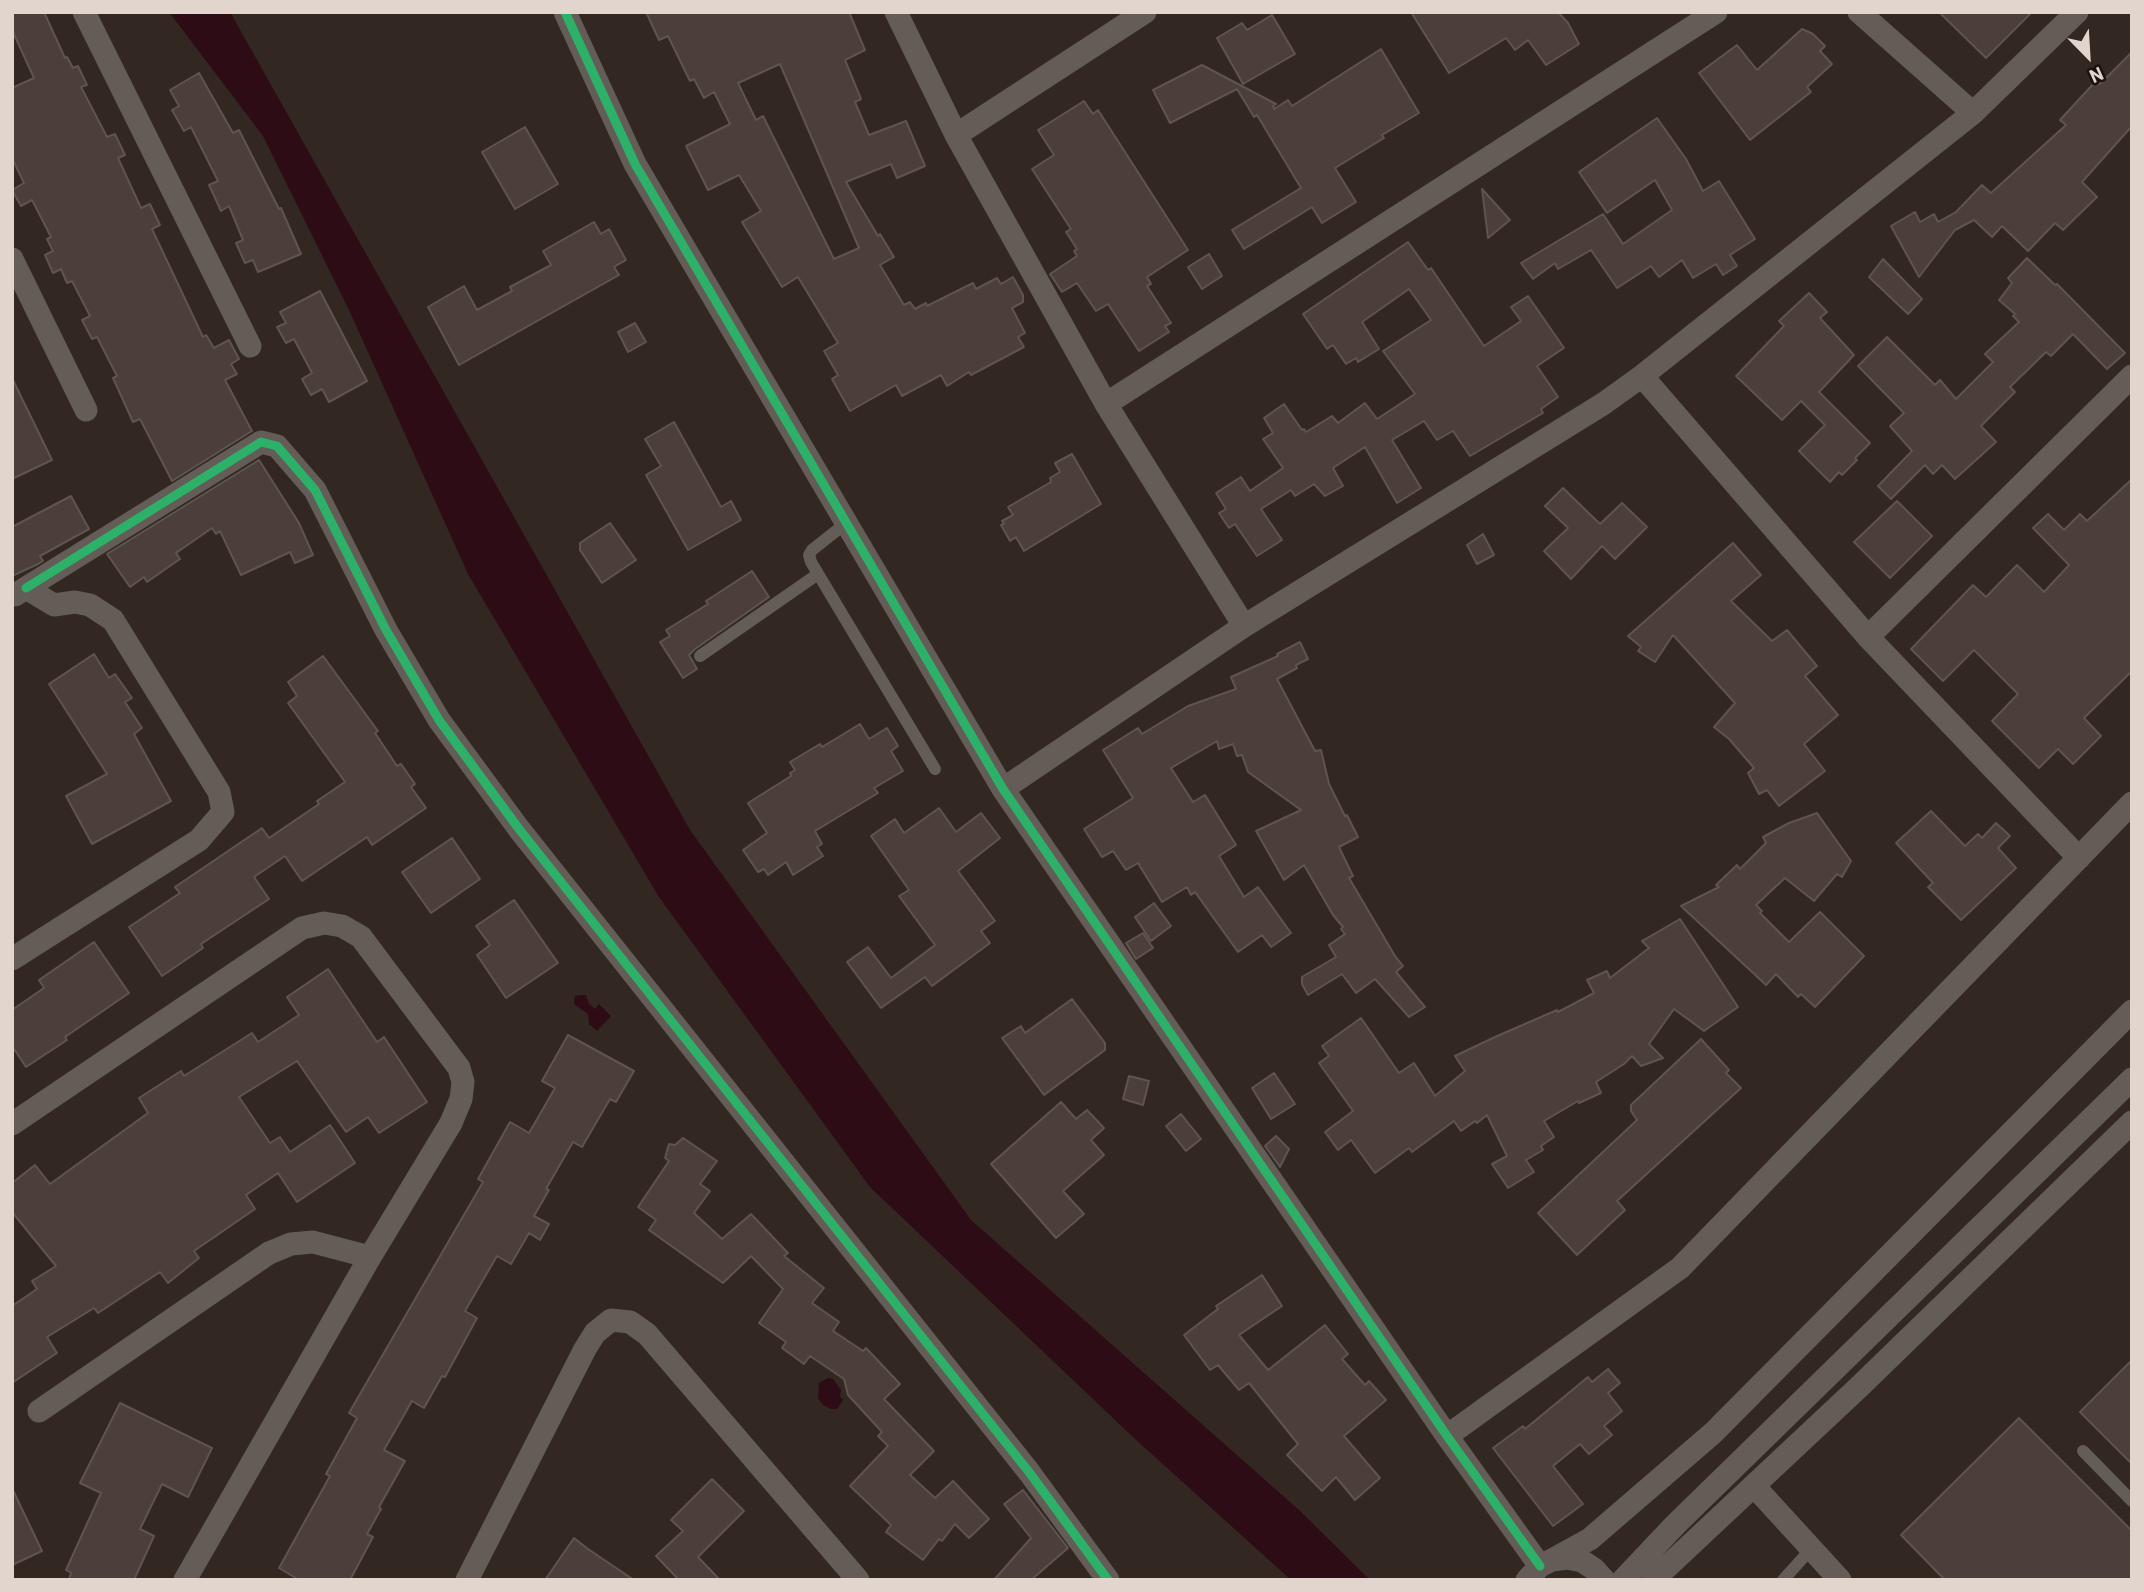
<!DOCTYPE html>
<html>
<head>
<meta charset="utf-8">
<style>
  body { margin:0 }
  #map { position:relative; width:2144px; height:1592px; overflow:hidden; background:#322721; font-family:Barlow,sans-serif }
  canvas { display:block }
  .frame { position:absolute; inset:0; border:14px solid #e2d5cd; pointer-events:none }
  .north { position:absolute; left:2053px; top:21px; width:70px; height:70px; -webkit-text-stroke:5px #1a120c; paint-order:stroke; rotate:156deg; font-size:19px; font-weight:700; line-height:28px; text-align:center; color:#e2d5cd }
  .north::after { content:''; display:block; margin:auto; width:24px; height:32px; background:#e2d5cd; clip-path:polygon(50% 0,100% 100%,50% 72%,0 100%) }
</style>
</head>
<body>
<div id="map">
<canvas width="2144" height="1592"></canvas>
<div class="frame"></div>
<div class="north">N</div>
</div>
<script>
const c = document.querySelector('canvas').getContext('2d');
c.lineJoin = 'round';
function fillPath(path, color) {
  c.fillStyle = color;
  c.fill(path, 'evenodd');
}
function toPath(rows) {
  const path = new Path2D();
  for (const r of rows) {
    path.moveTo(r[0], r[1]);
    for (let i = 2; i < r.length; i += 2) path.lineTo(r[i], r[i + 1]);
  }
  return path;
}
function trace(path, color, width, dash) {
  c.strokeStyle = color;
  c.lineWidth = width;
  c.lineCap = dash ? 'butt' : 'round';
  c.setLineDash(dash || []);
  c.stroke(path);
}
fillPath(toPath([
  [169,12,230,12,690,830,971,1220,1299,1510,1370,1580,1291,1580,1134,1438,870,1187,659,897,468,574,350,312,263,136],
  [581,995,586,995,589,1004,595,1009,599,1004,611,1016,597,1031,589,1024,588,1014,574,1004,575,996],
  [828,1378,833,1379,841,1390,840,1396,843,1400,837,1409,831,1409,823,1405,818,1398,819,1383]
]), '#2d0c15');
const building = toPath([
  [12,12,44,12,65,58,67,57,73,68,78,66,87,85,81,87,107,137,115,134,125,155,118,158,141,208,150,204,160,225,152,229,203,337,206,335,214,348,229,340,239,359,231,364,237,374,225,380,252,431,172,481,140,419,133,422,113,378,117,376,97,337,92,339,82,320,90,316,72,281,67,283,61,269,53,273,45,255,53,251,47,239,51,237,32,200,21,206,12,190,24,183,12,158,12,88,34,78,12,30,12,12],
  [646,12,849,12,865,50,845,60,861,99,855,102,869,135,906,121,925,166,897,178,891,164,846,182,878,236,880,234,894,257,880,265,904,305,910,302,915,309,926,303,927,306,973,283,976,289,997,278,1001,284,1013,277,1023,295,1023,302,1012,308,1025,333,1018,337,1024,347,971,375,969,372,947,386,941,375,902,396,896,385,850,411,832,379,838,375,824,351,838,343,798,277,782,287,742,222,761,211,739,175,708,190,686,146,730,124,714,92,704,98,694,79,690,81,668,36,659,40,646,12],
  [780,64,859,248,834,259,763,116,756,120,738,83,780,64],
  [1411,12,1558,12,1568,23,1579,44,1546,65,1528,40,1515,50,1506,38,1449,73,1411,12],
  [1939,12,2032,12,1986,58,1939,12],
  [1272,15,1295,54,1243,84,1217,38,1242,23,1247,30,1272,15],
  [1802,29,1813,34,1825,46,1820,51,1832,64,1807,87,1811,92,1750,140,1699,73,1737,45,1757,70,1802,29],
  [1381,49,1419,113,1382,135,1384,138,1335,168,1356,202,1322,223,1312,207,1244,249,1232,230,1301,188,1257,115,1254,117,1237,89,1170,123,1153,90,1202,65,1276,104,1273,106,1274,109,1288,100,1292,106,1381,49],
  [2132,52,2132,126,2082,182,2097,197,2063,230,2055,223,2028,251,2002,226,1992,237,1974,220,1955,230,1919,277,1891,226,1915,212,1920,222,1934,214,1938,222,1956,212,1982,185,1991,193,2066,125,2060,120,2096,81,2100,84,2132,52],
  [199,73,233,133,239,130,279,209,281,208,301,254,258,272,253,260,245,263,236,243,243,240,229,206,221,211,209,185,218,181,191,127,184,131,172,110,179,106,170,90,199,73],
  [1084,101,1093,114,1098,110,1188,250,1147,277,1151,284,1147,286,1171,323,1165,326,1169,332,1139,351,1108,304,1096,311,1077,283,1062,292,1050,274,1077,256,1074,251,1077,249,1066,232,1071,229,1032,169,1054,155,1038,130,1084,101],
  [1657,118,1686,159,1703,191,1719,181,1755,239,1730,255,1737,266,1723,275,1716,264,1693,278,1682,260,1659,277,1651,266,1617,288,1591,250,1558,269,1555,263,1533,279,1521,263,1603,214,1623,244,1672,210,1655,180,1607,213,1579,172,1657,118],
  [525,127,558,184,515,209,482,152,525,127],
  [1482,189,1510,220,1488,238,1482,189],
  [594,222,601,234,609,229,626,260,614,267,619,275,459,365,428,307,464,286,477,310,512,291,510,287,551,265,543,251,594,222],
  [1408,242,1428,270,1431,268,1484,346,1521,321,1511,307,1528,296,1564,348,1537,366,1558,397,1541,409,1543,413,1470,456,1453,431,1437,440,1424,421,1392,440,1421,488,1397,503,1365,447,1333,468,1343,486,1325,496,1314,484,1295,496,1291,490,1261,509,1282,540,1257,556,1235,524,1229,528,1219,513,1226,509,1216,493,1241,477,1250,491,1283,468,1263,439,1273,433,1264,418,1284,404,1302,430,1304,429,1306,432,1332,416,1338,423,1365,403,1377,419,1415,394,1383,351,1431,320,1409,289,1362,322,1379,349,1358,362,1356,358,1346,364,1333,345,1327,349,1303,314,1408,242],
  [1209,254,1222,276,1202,289,1188,267,1209,254],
  [2027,258,2055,285,2057,284,2125,353,2107,369,2073,334,2051,356,2046,352,2010,387,2015,392,1981,426,1996,442,1955,479,1942,465,1933,474,1925,465,1891,499,1878,486,1912,451,1890,426,1904,413,1858,366,1887,337,1935,385,1940,380,1956,399,1993,362,1985,354,2019,322,2013,316,2015,314,1999,300,2012,283,2008,278,2027,258],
  [1883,259,1922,299,1908,314,1869,277,1883,259],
  [320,291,367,381,329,402,322,389,311,395,302,379,312,373,294,339,286,343,277,327,286,323,280,312,320,291],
  [1809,293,1827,312,1820,318,1854,355,1819,392,1870,443,1855,458,1857,460,1842,475,1839,472,1830,482,1799,451,1825,425,1801,401,1782,420,1736,376,1784,326,1779,321,1809,293],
  [635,323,646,342,628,352,618,332,635,323],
  [12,378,52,460,12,479,12,378],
  [674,422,721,507,731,501,741,520,688,550,646,475,661,466,645,439,674,422],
  [1072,454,1101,504,1024,551,1016,537,1010,541,1001,525,1004,524,1002,521,1013,515,1008,507,1051,482,1050,478,1060,472,1055,463,1072,454],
  [259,460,299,523,313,555,295,563,290,552,241,575,220,531,216,534,212,528,176,553,180,559,147,582,144,577,130,587,107,554,259,460],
  [2132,479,2132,671,2084,718,2101,736,2073,764,2058,749,2039,768,1992,721,2018,694,1974,650,1943,681,1911,649,1973,585,1986,597,2017,565,2044,592,2069,565,2033,528,2048,514,2064,530,2080,514,2087,521,2132,479],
  [1563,488,1600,524,1622,503,1647,527,1615,559,1602,546,1571,579,1544,551,1568,528,1545,506,1563,488],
  [71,496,89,529,40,556,43,561,38,564,12,576,12,527,71,496],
  [1897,501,1932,536,1890,578,1854,542,1897,501],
  [610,523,636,560,602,583,580,550,580,543,610,523],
  [1483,534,1494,555,1477,564,1467,545,1483,534],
  [1733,543,1761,575,1731,601,1772,641,1787,630,1817,666,1805,676,1838,715,1804,744,1825,771,1779,806,1767,790,1759,794,1748,773,1754,768,1729,739,1714,727,1735,703,1673,635,1655,662,1638,651,1641,647,1628,636,1733,543],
  [752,571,769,597,695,649,689,655,697,669,683,678,660,642,670,636,666,630,708,604,706,601,752,571],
  [1300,642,1308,659,1296,665,1297,668,1277,679,1315,751,1321,750,1329,784,1345,816,1347,815,1358,837,1339,847,1353,876,1349,878,1395,956,1403,966,1396,972,1425,1007,1409,1017,1375,979,1356,993,1342,974,1308,995,1302,984,1302,977,1336,957,1329,945,1345,934,1341,929,1343,927,1333,915,1304,865,1284,880,1256,831,1301,810,1248,772,1242,755,1237,756,1233,744,1219,749,1217,741,1171,768,1193,802,1205,795,1236,845,1219,856,1244,897,1258,887,1291,933,1271,947,1262,935,1238,952,1195,892,1191,895,1187,887,1162,902,1138,863,1126,870,1113,851,1102,857,1084,829,1133,798,1103,750,1138,728,1142,734,1188,706,1236,689,1231,677,1278,656,1277,654,1300,642],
  [94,654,109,678,115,674,132,698,125,702,142,728,134,734,171,801,92,844,66,796,107,774,49,684,94,654],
  [323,656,378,731,375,733,397,766,401,764,415,784,411,787,426,808,372,845,367,837,302,881,285,856,254,877,269,899,201,944,203,948,162,976,129,927,180,893,175,887,262,828,269,838,319,804,317,801,345,782,288,703,297,696,288,682,323,656],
  [860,724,869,739,887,728,898,746,891,751,903,771,874,788,878,793,815,831,822,844,817,847,823,856,793,875,786,862,768,875,764,869,758,872,743,850,767,833,748,803,791,776,790,773,795,770,790,762,820,744,822,747,860,724],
  [939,808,956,832,981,813,1000,838,958,871,995,921,981,931,990,943,932,986,925,977,881,1008,847,962,868,947,891,978,935,945,899,896,909,890,871,836,895,819,904,833,939,808],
  [1931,811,1965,846,1978,834,1982,838,1996,823,2010,836,1998,848,2016,868,1961,920,1928,887,1933,883,1896,843,1931,811],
  [1817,813,1851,861,1842,877,1837,874,1814,901,1785,878,1756,905,1762,911,1760,913,1789,942,1820,912,1864,956,1815,1007,1801,994,1798,997,1776,974,1766,985,1681,906,1719,887,1716,885,1737,865,1740,869,1766,843,1763,837,1789,823,1817,813],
  [452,838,480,879,431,913,402,872,452,838],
  [514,900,558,963,506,998,477,955,490,945,476,926,514,900],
  [1154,903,1171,926,1151,941,1135,917,1154,903],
  [1680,919,1738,1007,1704,1031,1674,1009,1649,1044,1663,1058,1641,1066,1632,1056,1624,1064,1596,1082,1601,1093,1579,1103,1578,1101,1544,1121,1554,1137,1541,1146,1543,1150,1526,1160,1534,1172,1508,1188,1492,1164,1507,1156,1487,1115,1477,1123,1475,1121,1461,1131,1454,1121,1412,1152,1409,1148,1375,1173,1351,1140,1338,1150,1325,1132,1353,1111,1319,1063,1329,1056,1322,1046,1361,1018,1399,1073,1414,1063,1435,1096,1465,1071,1455,1056,1495,1037,1557,1010,1558,1012,1594,993,1587,980,1607,971,1610,978,1649,948,1642,941,1680,919],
  [1143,933,1153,948,1136,959,1126,943,1143,933],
  [94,942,129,993,65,1037,67,1040,26,1067,12,1046,12,1010,44,988,39,980,94,942],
  [328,969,377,1042,384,1037,427,1102,379,1133,368,1117,346,1132,297,1061,239,1097,270,1143,280,1137,290,1152,330,1125,355,1163,297,1202,278,1173,246,1195,255,1209,194,1251,199,1258,168,1283,160,1272,98,1313,94,1308,47,1337,57,1353,12,1383,12,1306,37,1289,32,1281,56,1266,12,1212,12,1183,35,1165,50,1184,148,1113,139,1098,181,1071,184,1076,252,1033,258,1042,299,1015,287,997,328,969],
  [1072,999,1105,1043,1105,1050,1044,1095,1002,1038,1021,1026,1025,1033,1072,999],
  [568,1035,634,1071,616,1102,610,1099,582,1147,573,1142,546,1189,549,1190,534,1216,549,1224,540,1240,529,1233,511,1264,497,1256,465,1311,477,1318,445,1377,442,1376,424,1408,412,1401,384,1450,405,1461,379,1507,381,1509,367,1534,373,1537,350,1580,299,1580,279,1568,330,1476,326,1474,357,1418,349,1413,483,1182,478,1179,510,1122,529,1133,555,1088,542,1081,568,1035],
  [1701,1039,1729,1070,1726,1073,1741,1088,1617,1201,1625,1210,1577,1255,1538,1213,1637,1120,1631,1111,1631,1105,1701,1039],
  [1274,1073,1295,1104,1271,1119,1252,1088,1274,1073],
  [1129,1076,1149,1081,1143,1105,1123,1099,1129,1076],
  [1061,1102,1076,1119,1087,1110,1104,1128,1091,1140,1104,1155,1063,1191,1084,1214,1056,1238,991,1164,1061,1102],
  [1181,1114,1201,1139,1186,1151,1166,1126,1181,1114],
  [1276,1136,1289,1149,1280,1167,1265,1146,1276,1136],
  [683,1138,717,1161,700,1184,710,1191,694,1213,722,1239,751,1214,788,1253,784,1256,824,1288,812,1303,839,1322,833,1331,863,1351,866,1348,900,1384,884,1399,934,1451,910,1475,935,1498,953,1481,989,1519,969,1538,955,1524,942,1541,939,1539,923,1560,886,1532,891,1525,850,1486,888,1446,878,1436,882,1432,848,1395,844,1379,810,1356,804,1364,782,1348,786,1342,759,1323,783,1289,751,1256,723,1283,649,1230,656,1220,638,1207,669,1161,665,1158,669,1144,675,1145,683,1138],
  [1262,1275,1282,1306,1239,1335,1268,1370,1325,1325,1348,1354,1342,1359,1365,1385,1369,1381,1386,1400,1344,1436,1380,1478,1355,1500,1336,1477,1322,1491,1287,1455,1298,1444,1249,1383,1239,1390,1218,1365,1210,1370,1184,1335,1218,1309,1216,1306,1262,1275],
  [2132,1360,2132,1464,2080,1412,2132,1360],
  [1608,1369,1620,1383,1608,1393,1622,1411,1604,1426,1612,1435,1589,1454,1580,1444,1553,1466,1583,1504,1553,1526,1493,1448,1523,1426,1525,1429,1588,1377,1592,1382,1608,1369],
  [120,1403,212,1448,188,1497,162,1484,140,1529,154,1536,134,1580,69,1580,71,1573,66,1570,101,1493,80,1483,120,1403],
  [2019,1418,2132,1531,2132,1580,1945,1580,1901,1535,2019,1418],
  [712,1479,744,1511,698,1557,720,1580,679,1580,656,1556,683,1531,671,1520,712,1479],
  [12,1488,42,1551,12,1565,12,1488],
  [1023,1490,1068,1548,1031,1580,994,1580,1031,1538,1004,1504,1023,1490],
  [574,1538,588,1549,634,1580,545,1580,574,1538]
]);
fillPath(building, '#4b3e3b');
trace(building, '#5e5450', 2);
trace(toPath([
  [845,524,812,550,809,555,811,562,935,769],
  [700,656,818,574],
  [2083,1451,2132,1501],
  [1783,1580,1811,1549]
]), '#645c56', 12);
trace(toPath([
  [84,12,250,346],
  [565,12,635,164,1003,789,1447,1436,1540,1566],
  [896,12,956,135,1106,404,1244,626],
  [1859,12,1973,113],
  [956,135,1145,12],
  [12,259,86,410],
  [1642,376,1868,637,2079,858],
  [1106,404,1716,12],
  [26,588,261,442,277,446,315,490,386,630,439,720,519,829,1029,1472,1108,1580],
  [1868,637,2132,376],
  [1003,789,1244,626,1603,404,1642,376,1973,113,2077,12],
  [12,959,199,840,223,812,219,792,113,620,90,605,75,602,54,605,26,588,15,595],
  [12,1124,302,928,324,923,342,926,361,937,459,1068,463,1082,461,1099,451,1123,370,1257,185,1580],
  [39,1411,269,1253,291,1244,313,1242,370,1257],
  [1447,1436,1680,1268,2132,803],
  [1754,1486,1840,1580],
  [1552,1560,1590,1539,1713,1433,2132,1011],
  [467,1580,585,1349,595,1333,611,1320,630,1322,647,1334,858,1580],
  [1527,1580,1540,1566,1552,1560,1567,1558,1582,1561,1594,1569,1604,1580],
  [1623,1580,1676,1524,2132,1079],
  [1653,1580,1859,1387,2132,1122]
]), '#645c56', 23);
trace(toPath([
  [565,12,635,164,1003,789,1447,1436,1540,1566],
  [26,588,261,442,277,446,315,490,386,630,439,720,519,829,1029,1472,1108,1580]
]), '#2db169', 9);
</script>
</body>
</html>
